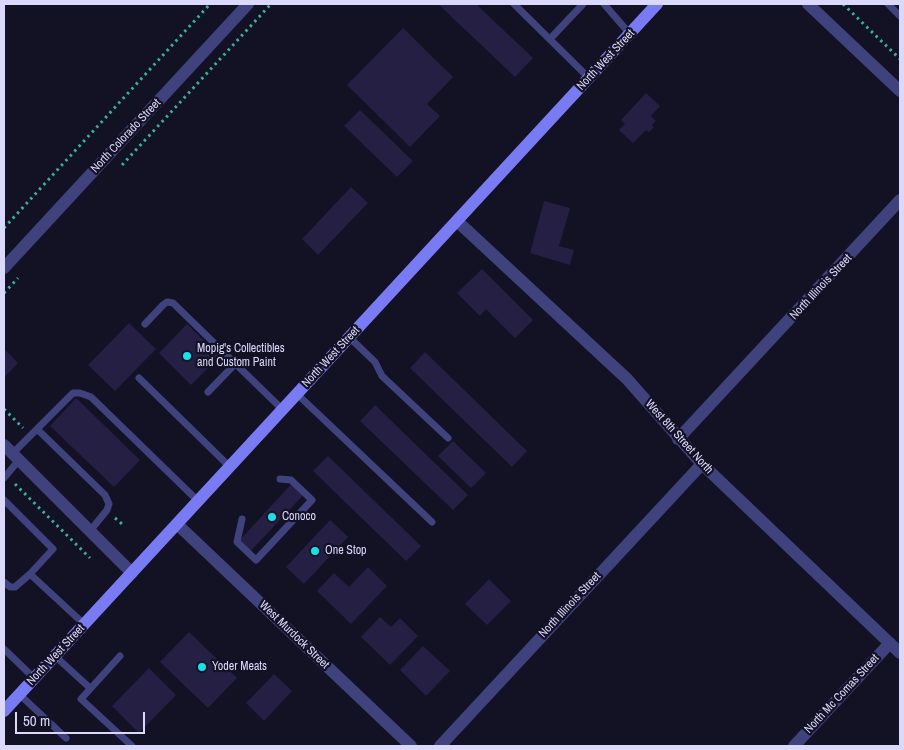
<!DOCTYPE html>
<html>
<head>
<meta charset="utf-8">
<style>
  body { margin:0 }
  #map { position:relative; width:904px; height:750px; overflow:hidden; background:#131124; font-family:"Archivo Narrow",sans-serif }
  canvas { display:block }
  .frame { position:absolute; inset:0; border:5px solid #dad8fb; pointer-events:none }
  .scale { position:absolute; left:15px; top:712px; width:130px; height:22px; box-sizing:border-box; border:2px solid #dad8fb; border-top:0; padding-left:6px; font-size:15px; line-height:18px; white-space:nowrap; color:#dad8fb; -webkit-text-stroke:4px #131124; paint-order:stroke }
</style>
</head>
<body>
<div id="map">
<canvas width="904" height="750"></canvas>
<div class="frame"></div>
<div class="scale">50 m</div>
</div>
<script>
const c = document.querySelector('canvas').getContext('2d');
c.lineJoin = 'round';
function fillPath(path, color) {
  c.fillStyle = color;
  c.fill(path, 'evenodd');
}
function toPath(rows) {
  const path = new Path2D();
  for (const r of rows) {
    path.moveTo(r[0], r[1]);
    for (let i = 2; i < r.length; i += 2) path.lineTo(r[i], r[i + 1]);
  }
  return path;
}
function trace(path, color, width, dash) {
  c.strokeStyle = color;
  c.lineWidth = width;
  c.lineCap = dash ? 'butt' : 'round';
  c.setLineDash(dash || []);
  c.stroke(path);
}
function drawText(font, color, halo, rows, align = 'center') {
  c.font = font + ' "Archivo Narrow",sans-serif';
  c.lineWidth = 4.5;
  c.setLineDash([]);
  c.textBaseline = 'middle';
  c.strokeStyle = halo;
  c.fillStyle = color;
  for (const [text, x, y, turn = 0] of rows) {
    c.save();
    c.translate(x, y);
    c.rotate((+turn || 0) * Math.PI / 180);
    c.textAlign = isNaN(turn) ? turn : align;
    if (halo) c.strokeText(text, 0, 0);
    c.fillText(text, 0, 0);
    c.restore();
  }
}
fillPath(toPath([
  [438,4,476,4,533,58,515,77],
  [403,28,453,77,427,104,440,116,410,147,347,85],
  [646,93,660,106,651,116,656,121,652,125,654,127,649,132,646,130,633,143,619,130,625,124,621,120],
  [360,110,413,161,397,177,344,126],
  [351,187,368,203,318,255,302,239],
  [544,201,570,208,559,246,574,250,570,265,530,253],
  [482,269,533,320,515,338,486,309,480,316,457,293],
  [129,323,156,349,115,391,88,365],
  [187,324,220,356,191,385,159,353],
  [4,349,18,363,4,378],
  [425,352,527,451,512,467,410,368],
  [76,398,140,460,114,487,50,426],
  [375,405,468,495,453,510,360,421],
  [453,441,486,473,471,488,438,456],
  [328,456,421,546,406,561,313,471],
  [295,480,307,491,248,554,237,543],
  [330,520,348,537,304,584,286,567],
  [368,567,387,586,351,624,317,591,334,573,349,587],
  [489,579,511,601,487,625,465,604],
  [380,617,391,627,400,618,418,636,390,665,361,637],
  [189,632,237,678,208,708,160,662],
  [423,646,450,671,426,696,400,670],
  [149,668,176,695,139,733,112,706],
  [274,674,292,691,264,721,246,703]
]), '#241f43');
trace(toPath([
  [843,4,900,59],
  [122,165,271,4],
  [4,228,210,4],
  [4,293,18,278],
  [4,409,23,428],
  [15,484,90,558],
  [115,518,122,524]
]), '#3bac9f', 3, [2.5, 4]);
trace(toPath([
  [514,4,589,78],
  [604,4,630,34],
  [888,4,900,16],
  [550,39,583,4],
  [145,324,163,305,167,302,173,303,283,410],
  [349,337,375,362,382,376,448,438],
  [139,378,230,467],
  [208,392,235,364],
  [297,394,432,522],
  [37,429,105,495,109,504,107,510,90,531],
  [12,454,73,393,80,393,91,397,198,501],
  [4,478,19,460],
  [4,500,53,549,30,574,15,587,10,587,4,582],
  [242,519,237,542,256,560,312,500,291,480,280,479],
  [30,574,84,624],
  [4,649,34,678],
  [55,656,90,688],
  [120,656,81,699,132,746],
  [19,694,66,738]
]), '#40427e', 7);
trace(toPath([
  [457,221,627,379,702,464,900,653],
  [4,268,248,4],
  [678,439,900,200],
  [4,445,132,573],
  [177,524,411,746],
  [440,746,702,464],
  [794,746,890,643]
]), '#40427e', 12);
trace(toPath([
  [808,4,900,91]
]), '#40427e', 12);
trace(toPath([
  [4,711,657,4]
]), '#787bf2', 12);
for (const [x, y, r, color] of [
  [187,356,5,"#16e0e9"],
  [272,517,5,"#16e0e9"],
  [315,551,5,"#16e0e9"],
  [202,667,5,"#16e0e9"]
]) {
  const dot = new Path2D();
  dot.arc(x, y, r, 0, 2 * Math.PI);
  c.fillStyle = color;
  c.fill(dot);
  trace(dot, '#131124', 2);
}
drawText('12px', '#dad8fb', '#131124', [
  ["North West Street",606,60,-47],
  ["North Colorado Street",126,136,-47],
  ["North Illinois Street",821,287,-47],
  ["North West Street",331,357,-47],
  ["West 8th Street North",679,437,48],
  ["North Illinois Street",570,605,-47],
  ["West Murdock Street",294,635,44],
  ["North West Street",56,655,-47],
  ["North Mc Comas Street",842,694,-47]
]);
drawText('12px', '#dad8fb', '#131124', [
  ["Mopig's Collectibles",197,349],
  ["and Custom Paint",197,363],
  ["Conoco",282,517],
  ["One Stop",325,551],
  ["Yoder Meats",212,667]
], 'left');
</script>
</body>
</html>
